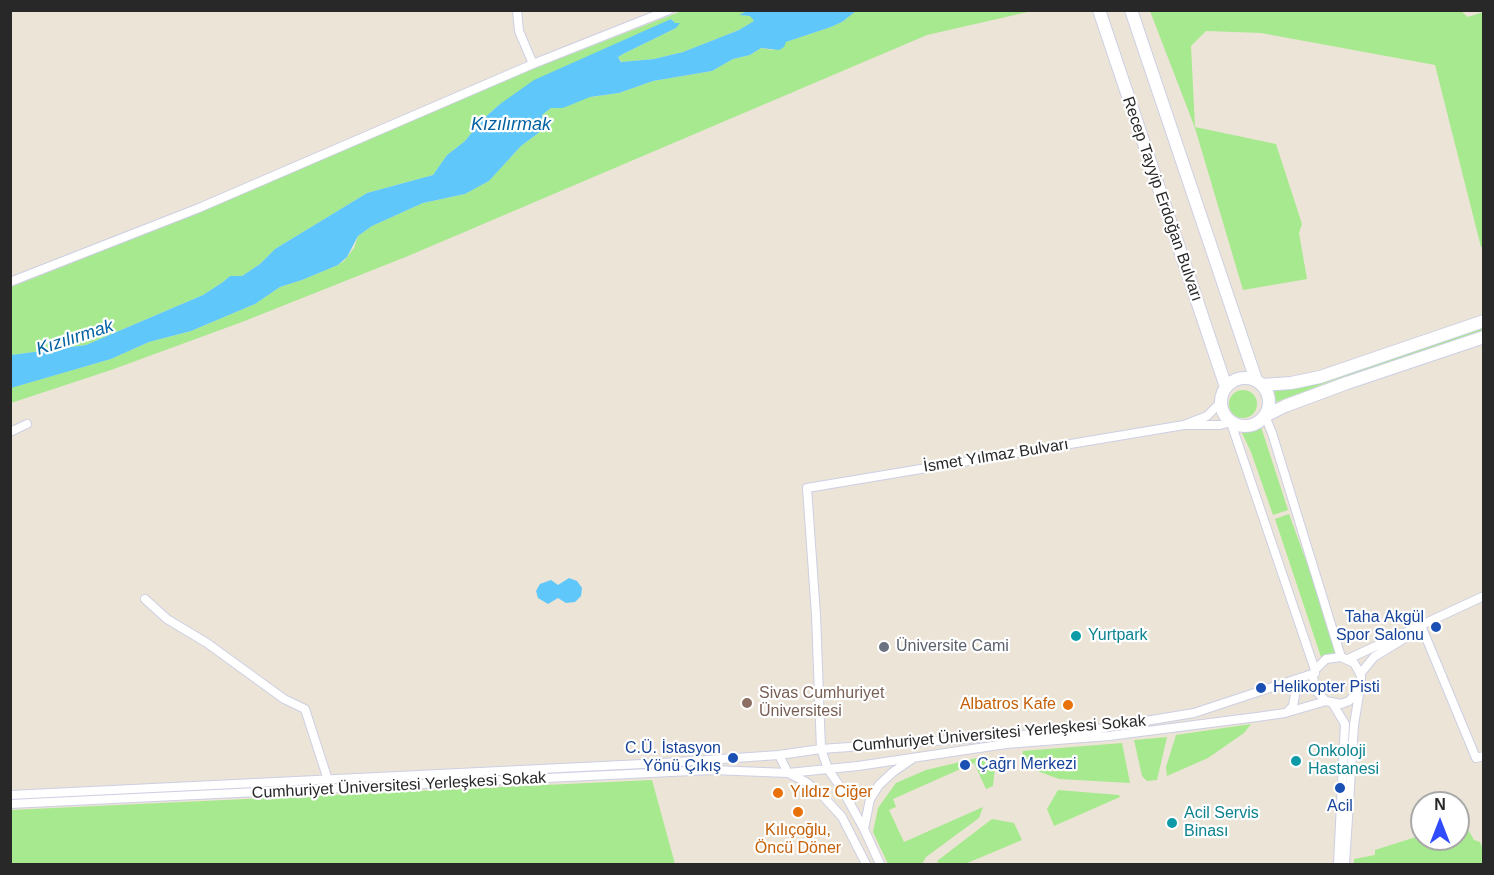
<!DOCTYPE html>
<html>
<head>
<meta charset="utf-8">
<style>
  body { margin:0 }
  #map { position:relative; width:1494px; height:875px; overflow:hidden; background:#ece4d7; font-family:Arial,sans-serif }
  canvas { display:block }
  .frame { position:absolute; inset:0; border:12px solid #282828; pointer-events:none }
  .north { position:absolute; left:1410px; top:791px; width:60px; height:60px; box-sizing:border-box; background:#fff; border:2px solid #a9a9a9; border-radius:50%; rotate:0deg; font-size:16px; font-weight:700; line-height:24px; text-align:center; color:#282828 }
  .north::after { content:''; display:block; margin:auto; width:21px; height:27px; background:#314cff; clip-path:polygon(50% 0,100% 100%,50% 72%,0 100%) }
</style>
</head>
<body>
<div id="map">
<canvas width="1494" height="875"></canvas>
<div class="frame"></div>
<div class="north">N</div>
</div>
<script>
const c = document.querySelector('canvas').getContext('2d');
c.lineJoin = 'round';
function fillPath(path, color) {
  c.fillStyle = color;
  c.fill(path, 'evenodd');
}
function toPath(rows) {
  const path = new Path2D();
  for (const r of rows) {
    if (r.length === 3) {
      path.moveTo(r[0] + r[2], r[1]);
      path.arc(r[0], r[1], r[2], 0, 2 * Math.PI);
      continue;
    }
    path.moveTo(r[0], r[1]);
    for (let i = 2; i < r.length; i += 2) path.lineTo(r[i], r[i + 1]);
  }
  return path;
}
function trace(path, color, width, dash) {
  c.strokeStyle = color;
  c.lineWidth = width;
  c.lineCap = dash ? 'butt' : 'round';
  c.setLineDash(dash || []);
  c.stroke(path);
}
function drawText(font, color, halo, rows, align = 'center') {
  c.font = font + ' Arial,sans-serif';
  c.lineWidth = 4.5;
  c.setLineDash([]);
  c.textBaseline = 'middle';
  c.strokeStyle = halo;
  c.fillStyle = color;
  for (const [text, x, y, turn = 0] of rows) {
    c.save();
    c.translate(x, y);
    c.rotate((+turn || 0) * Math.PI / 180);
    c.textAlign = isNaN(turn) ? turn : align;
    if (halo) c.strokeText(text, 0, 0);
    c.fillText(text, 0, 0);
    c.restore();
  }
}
fillPath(toPath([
  [1463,10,1463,13,1468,17,1483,12,1483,247,1481,247,1435,65,1261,33,1206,31,1191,46,1195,127,1276,144,1302,224,1299,233,1307,279,1243,290,1195,128,1150,11],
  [682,11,766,11,745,12,740,15,751,16,754,21,750,24,739,30,683,52,654,59,622,62,618,57,623,54,676,28,672,19,500,104,481,121,465,141,447,155,433,175,367,193,275,249,260,264,242,276,230,276,223,282,203,295,86,345,11,355,11,287,200,212,535,68],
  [856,11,1032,11,927,35,408,256,242,322,111,370,11,403,10,388,111,359,149,342,191,331,255,304,280,287,302,280,338,265,344,261,354,248,358,236,372,226,423,203,465,194,489,181,521,146,541,131,544,126,542,115,551,108,563,108,584,98,619,93,653,81,712,71,733,59,750,55,761,48,773,50,786,42,831,27,842,22],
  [1483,328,1483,331,1334,380,1276,402,1274,391,1301,388,1322,381],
  [1243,404,14],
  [1261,427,1288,510,1273,515,1251,452,1242,433],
  [1289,514,1315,585,1336,655,1322,660,1275,519],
  [1251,724,1244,733,1208,758,1167,776,1166,767,1176,735],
  [1167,737,1157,780,1147,781,1142,776,1134,740],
  [1122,743,1130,783,1059,779,1021,765,1023,751],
  [981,757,995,767,993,786,986,789,974,763,893,799,896,807,889,810,904,842,983,807,979,818,926,857,922,864,888,864,873,832,878,808,896,783,926,770],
  [652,780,675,864,11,864,11,810],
  [1058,790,1119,795,1120,797,1054,826,1047,809],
  [992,819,1014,823,1022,840,965,864,939,864,937,861],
  [1464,822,1474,840,1480,842,1483,850,1483,864,1354,864,1354,859,1375,855,1375,850,1422,835,1422,839,1458,839,1458,824]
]), '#a7e98e');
fillPath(toPath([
  [766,10,856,11,842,22,831,27,786,42,784,47,779,50,761,48,750,55,733,59,712,71,653,81,619,93,590,97,563,108,551,108,542,115,544,126,541,131,521,146,489,181,465,194,423,203,372,226,358,236,347,257,338,265,302,280,280,287,255,304,191,331,149,342,111,359,11,388,11,355,86,345,203,295,223,282,230,276,242,276,260,264,275,249,367,193,433,175,447,155,465,141,481,121,500,104,534,80,671,19,675,23,680,23,676,28,623,54,618,57,621,62,654,59,683,52,739,30,754,21,750,16,739,15,745,12],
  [569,578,577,581,582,588,581,596,575,602,566,603,558,598,548,604,538,598,536,591,540,584,551,580,558,585]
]), '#5fc7fa');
const street = toPath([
  [517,10,519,31,533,64],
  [10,282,199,208,533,64,669,10],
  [1265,416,1272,433,1341,657],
  [1231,423,1315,670],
  [1187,425,1220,425,1231,422],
  [10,432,27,424],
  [145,599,167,619,207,643,284,699,305,709,328,780],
  [1422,628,1476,758,1484,756],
  [1348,659,1484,596],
  [1360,674,1374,657,1405,638],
  [1280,686,1293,690,1295,695,1293,706,1288,711],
  [1333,704,1345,724,1338,864],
  [779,755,788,773,806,782,821,794,842,817,866,864],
  [10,795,663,763,779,755,821,749,1091,730,1194,713,1315,673],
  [10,804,712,770,788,773,858,766,1006,744,1109,736,1257,717,1285,713,1326,701],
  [864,829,870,799,879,785,893,772,912,759],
  [880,864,864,829,843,791,828,769,821,749,816,615,807,488,1184,425,1207,416,1220,403],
  [1345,864,1354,725,1361,682,1361,675,1354,663,1341,657,1326,659,1315,670,1313,677,1316,691,1326,701,1341,704,1349,701,1360,689]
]);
const secondary = toPath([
  [1099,10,1226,387],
  [1131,10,1256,380],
  [1245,402,24],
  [1262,385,1291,383,1320,377,1484,321],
  [1265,416,1285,406,1347,383,1484,337]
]);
trace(street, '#cdcfe3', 10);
trace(secondary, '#cdcfe3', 14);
trace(street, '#fff', 8);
trace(secondary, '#fff', 12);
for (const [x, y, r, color] of [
  [1436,627,6,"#1a4fb4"],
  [1076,636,6,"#0f9aa8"],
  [884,647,6,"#6b7280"],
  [1261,688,6,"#1a4fb4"],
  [747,703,6,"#8d6e63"],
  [1068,705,6,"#e8710a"],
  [733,758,6,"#1a4fb4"],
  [1296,761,6,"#0f9aa8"],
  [965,765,6,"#1a4fb4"],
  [1340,788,6,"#1a4fb4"],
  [778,793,6,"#e8710a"],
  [798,812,6,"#e8710a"],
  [1172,823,6,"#0f9aa8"]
]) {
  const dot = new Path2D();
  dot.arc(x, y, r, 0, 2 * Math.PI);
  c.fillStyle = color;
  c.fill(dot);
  trace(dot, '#fff', 2);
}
drawText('16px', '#282828', '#fff', [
  ["Recep Tayyip Erdoğan Bulvarı",1162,199,71],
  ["İsmet Yılmaz Bulvarı",996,456,-9],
  ["Cumhuriyet Üniversitesi Yerleşkesi Sokak",999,734,-5],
  ["Cumhuriyet Üniversitesi Yerleşkesi Sokak",399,786,-3]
]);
drawText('16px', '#164399', '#fff', [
  ["Taha Akgül",1424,618],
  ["Spor Salonu",1424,636],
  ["Helikopter Pisti",1273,688,"left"],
  ["C.Ü. İstasyon",721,749],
  ["Yönü Çıkış",721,767],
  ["Çağrı Merkezi",977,765,"left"],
  ["Acil",1340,807,"center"]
], 'right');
drawText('16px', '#0d838f', '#fff', [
  ["Yurtpark",1088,636],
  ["Onkoloji",1308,752],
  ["Hastanesi",1308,770],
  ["Acil Servis",1184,814],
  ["Binası",1184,832]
], 'left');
drawText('16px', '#5b616d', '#fff', [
  ["Üniversite Cami",896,647]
], 'left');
drawText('16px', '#785e54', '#fff', [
  ["Sivas Cumhuriyet",759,694],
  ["Üniversitesi",759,712]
], 'left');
drawText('16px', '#c56008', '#fff', [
  ["Albatros Kafe",1056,705],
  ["Yıldız Ciğer",790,793,"left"],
  ["Kılıçoğlu,",798,831,"center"],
  ["Öncü Döner",798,849,"center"]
], 'right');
drawText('italic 18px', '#0161a2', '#fff', [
  ["Kızılırmak",511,125],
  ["Kızılırmak",75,338,-18]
]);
</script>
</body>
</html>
